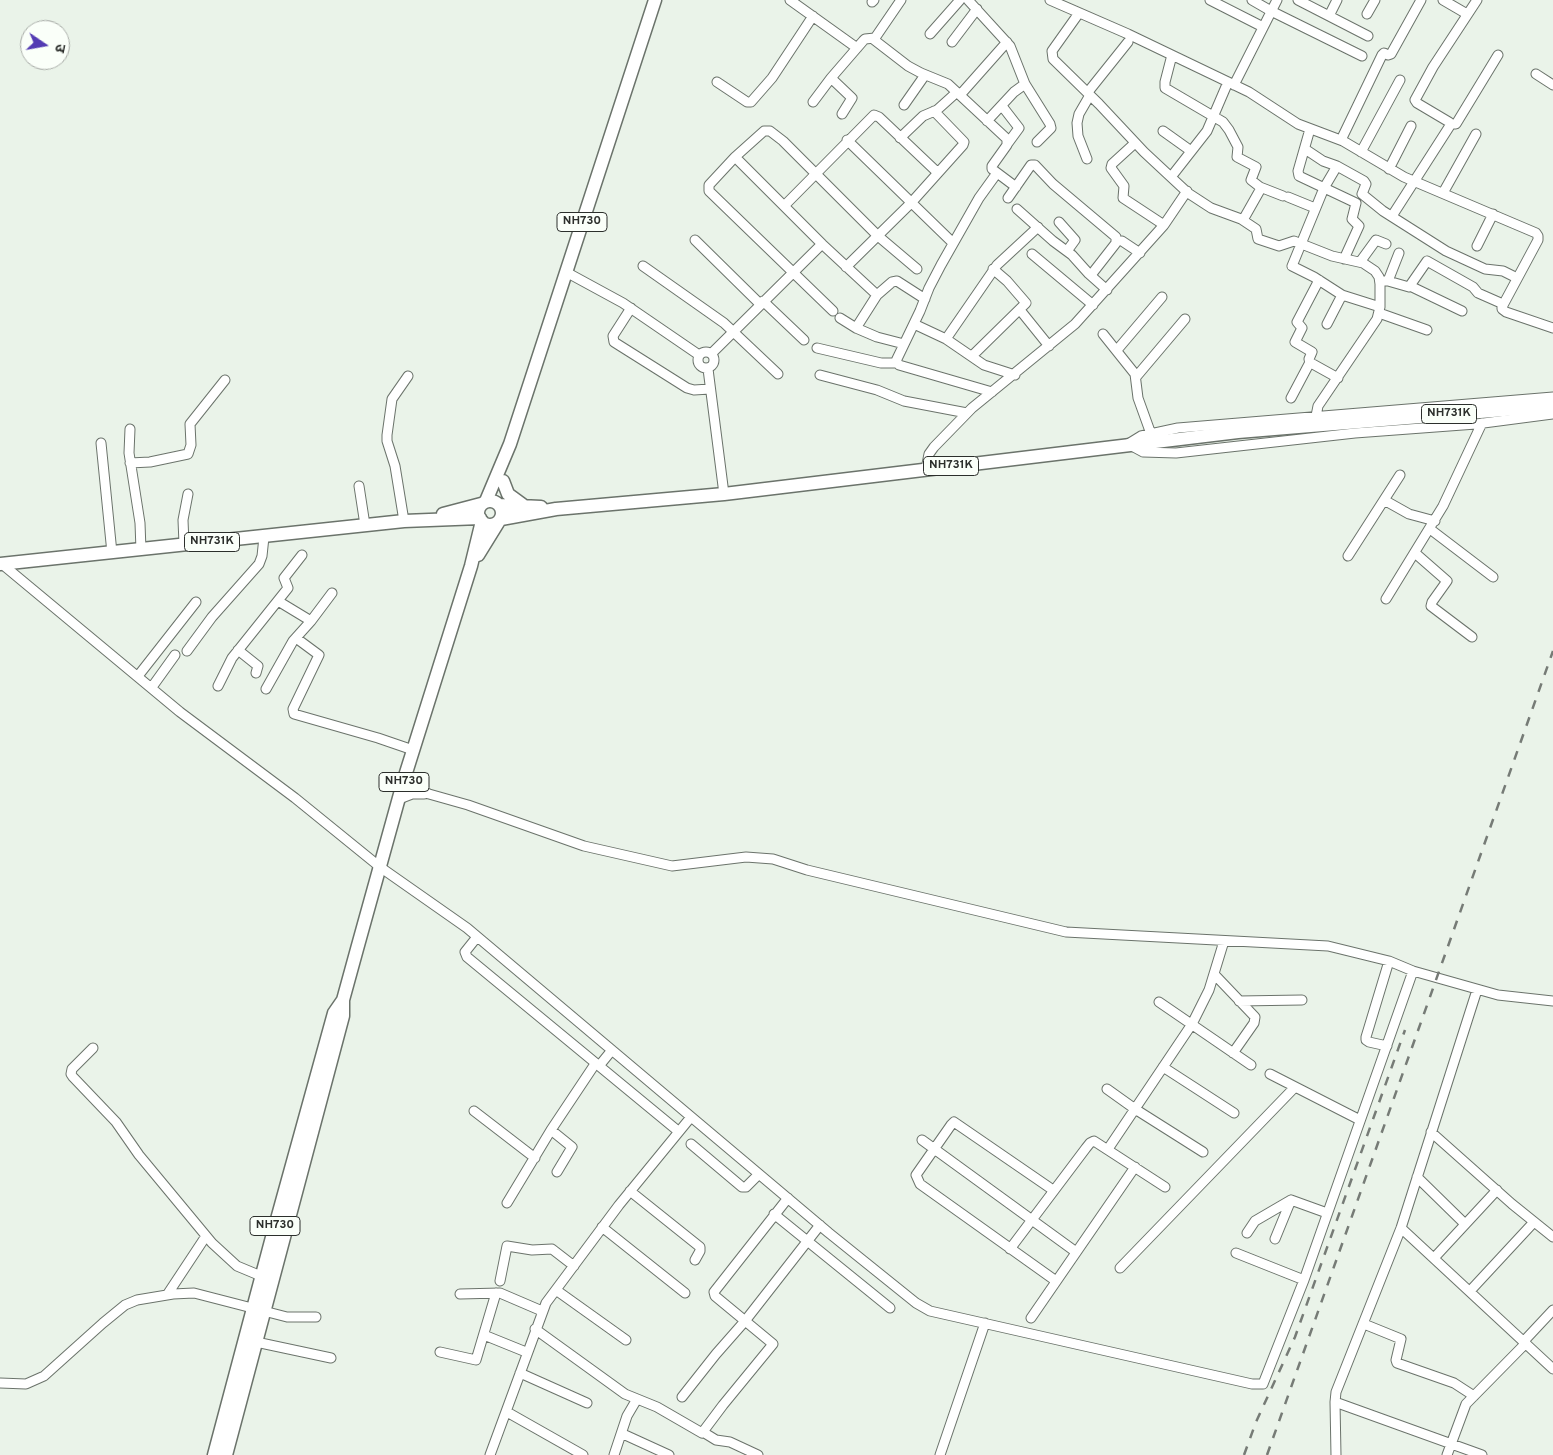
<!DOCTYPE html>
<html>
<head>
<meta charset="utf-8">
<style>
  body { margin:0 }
  #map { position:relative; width:1553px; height:1455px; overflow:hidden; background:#eaf3e9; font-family:Overpass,"Noto Sans Devanagari",sans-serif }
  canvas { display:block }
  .north { position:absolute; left:20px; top:20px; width:50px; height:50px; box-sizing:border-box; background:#fafff9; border:1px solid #a8aca7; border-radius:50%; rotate:102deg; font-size:14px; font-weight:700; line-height:20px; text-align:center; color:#2c2f2c }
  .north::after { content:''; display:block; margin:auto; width:18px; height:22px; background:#533bb3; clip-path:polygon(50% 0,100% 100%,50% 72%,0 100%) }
</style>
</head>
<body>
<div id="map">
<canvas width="1553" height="1455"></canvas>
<div class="north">उ</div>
</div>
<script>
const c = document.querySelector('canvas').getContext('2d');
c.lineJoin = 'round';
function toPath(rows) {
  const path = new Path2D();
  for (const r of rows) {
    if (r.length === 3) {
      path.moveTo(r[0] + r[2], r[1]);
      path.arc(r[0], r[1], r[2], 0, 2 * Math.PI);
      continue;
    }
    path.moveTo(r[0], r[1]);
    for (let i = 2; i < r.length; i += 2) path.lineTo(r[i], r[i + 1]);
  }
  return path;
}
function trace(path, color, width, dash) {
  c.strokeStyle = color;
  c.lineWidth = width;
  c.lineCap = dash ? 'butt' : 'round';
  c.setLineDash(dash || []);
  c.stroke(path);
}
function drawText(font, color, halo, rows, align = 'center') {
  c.font = font + ' Overpass,sans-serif';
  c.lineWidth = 5;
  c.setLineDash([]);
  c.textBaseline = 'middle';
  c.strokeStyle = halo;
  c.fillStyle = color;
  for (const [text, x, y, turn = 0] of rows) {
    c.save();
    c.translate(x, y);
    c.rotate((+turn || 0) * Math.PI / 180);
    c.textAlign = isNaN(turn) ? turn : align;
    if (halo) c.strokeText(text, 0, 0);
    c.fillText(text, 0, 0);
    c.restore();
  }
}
const minor = toPath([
  [790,0,857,48],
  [968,0,1010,46,1025,84,1050,124,1051,128,1037,142],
  [1050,0,1128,34,1249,92,1298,124,1343,141,1404,177,1536,233,1538,236,1538,240,1502,307,1502,309,1506,312,1553,328],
  [1210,0,1263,27],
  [1252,0,1271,11,1362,56],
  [1298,0,1368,36],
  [1443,0,1467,14],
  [872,2,874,0],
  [1079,13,1052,51,1053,59,1099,104,1144,152,1188,193,1211,208,1241,219,1256,229,1258,239,1279,246,1294,241,1332,256,1363,263,1375,271,1379,277,1380,284,1380,307,1377,319,1318,406,1316,416],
  [1367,14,1375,0],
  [1329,16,1337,0],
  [930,34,960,0],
  [873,39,908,66,921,73,948,84,1007,139,1007,145,992,166,992,169,1016,187],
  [952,42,977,9],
  [1172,55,1165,82,1165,88,1223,122,1229,130,1238,147,1237,157,1256,167,1251,180,1260,187,1260,190,1243,220],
  [1536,74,1553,85],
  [831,78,852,98,842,114],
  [717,82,747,102,751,102,772,78,813,16],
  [1234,85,1277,0],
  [1088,92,1128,42],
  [960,95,1007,42],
  [813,102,831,78,863,41,865,39,875,38,901,0],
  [904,105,925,75],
  [1002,106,1019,128,1008,143],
  [987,121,1014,92,1025,84],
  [1451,124,1456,124,1498,55],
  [1310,129,1298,171,1299,176,1356,203,1352,219,1359,226,1344,259],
  [1163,131,1191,151],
  [900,138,923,116,937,110,957,92],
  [847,140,953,243],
  [1341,140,1382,55,1384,53,1388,55,1391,54,1421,0],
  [1135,143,1112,164,1111,168,1124,186,1123,198,1164,225],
  [1305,149,1323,161,1337,166,1364,181,1366,184,1362,194,1383,211,1446,251,1485,269,1503,271,1517,278],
  [1361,152,1400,80],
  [735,157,822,244,877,295],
  [1087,159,1078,136,1077,123,1079,114,1090,95],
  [1337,166,1324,188,1292,266,1314,277,1342,295,1380,307],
  [1389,169,1411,126],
  [1171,177,1207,131,1228,82],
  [1260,187,1283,196],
  [1443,193,1476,134],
  [1288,197,1315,208],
  [1008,198,1031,165,1035,165,1053,184,1116,237,1116,243,1091,275],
  [784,206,874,115,879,117,938,173],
  [1017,209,1053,241,1072,255,1089,274,1107,290],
  [1392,216,1451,124,1449,122,1417,103,1415,100,1433,67,1477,0],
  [1059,222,1075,240,1067,251],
  [695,240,760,304],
  [1122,241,1140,253],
  [1477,246,1493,214],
  [1032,254,1093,305],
  [1360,262,1376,240,1386,244],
  [643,266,724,323,778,374],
  [846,267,911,203,963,145,964,142,934,111],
  [566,272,623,303,699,355],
  [1380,281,1388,281,1409,287,1427,261,1473,287,1478,293,1503,304],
  [1388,281,1399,253],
  [1410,286,1462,311],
  [763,301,804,340],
  [631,308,613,336,614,342,687,388,694,390,710,389],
  [1020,310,1049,346],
  [833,311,709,191,709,185,735,157,764,131,770,131,783,141,878,236,917,269],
  [1379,313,1427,330],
  [840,318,856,328,877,337,904,344],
  [914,324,946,339,984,365,1015,375],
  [1327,324,1342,295],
  [856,328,877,295,892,282,897,281,925,299],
  [1103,334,1135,374,1138,398,1151,434],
  [946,339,997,265,1038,227],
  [817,348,881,363,896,363],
  [1117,350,1162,297],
  [706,360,8],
  [712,353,822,244],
  [972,356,1026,303,1007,281,993,269],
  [1310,364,1309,359,1312,352,1295,342,1302,328,1297,322,1319,280],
  [708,369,724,494],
  [820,375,877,390,904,401,967,413],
  [1136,377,1185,319],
  [992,392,899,365,896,361,920,311,929,288,941,265,979,198,997,173],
  [1291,398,1309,364,1311,363,1338,378],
  [130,429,129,453,140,523,141,550],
  [101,443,112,553],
  [1128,444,1141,436,1178,428,1553,397],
  [1130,445,1143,452,1176,453,1355,433,1476,424,1553,414],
  [130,463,150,462,188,454,191,445,190,424,225,380],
  [926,469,929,454,934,447,972,408,1075,324,1164,225,1187,191],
  [359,486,365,525],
  [1384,500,1409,514,1435,521],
  [404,521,395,466,387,441,387,435,392,399,408,376],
  [1430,529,1493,577],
  [184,544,183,520,188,494],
  [1415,553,1447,581,1432,602,1431,606,1472,637],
  [1348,556,1400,475],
  [2,564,180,712,295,798,380,867,467,928,829,1233,916,1303,930,1311,1252,1384,1263,1384,1304,1280,1413,971],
  [1386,599,1443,506,1482,423],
  [278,601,311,621],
  [296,638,319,655,293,709,294,714,378,738,413,750],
  [238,650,258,666,256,673],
  [187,651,212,617,259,564,262,556,264,537],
  [138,676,196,602],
  [218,686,232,658,288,588,284,578,302,555],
  [152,687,175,655],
  [266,689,293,641,311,621,332,593],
  [405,776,411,787,429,794,468,805,584,846,672,866,746,857,773,859,807,870,1066,932,1328,946,1389,961,1413,971,1498,995,1553,1001],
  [399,799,412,794,424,794],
  [477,937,465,952,467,957,678,1131],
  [1214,974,1255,1017,1254,1023,1233,1053],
  [1239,1001,1302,1000],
  [1159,1002,1251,1065],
  [1387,1046,1369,1042,1366,1040,1366,1037,1389,961],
  [93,1048,72,1069,71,1074,73,1077,116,1122,139,1155,212,1243,237,1266,261,1276],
  [599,1066,612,1050],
  [1163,1067,1234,1113],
  [1270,1074,1360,1120],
  [1107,1089,1135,1109,1203,1152],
  [474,1111,535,1158],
  [551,1130,572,1147,557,1172],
  [1431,1132,1512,1204,1553,1237],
  [922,1140,1076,1252],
  [691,1144,742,1187,746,1187,759,1174],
  [1108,1149,1192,1024,1209,990,1224,941],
  [1417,1177,1465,1224],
  [1053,1190,954,1122,951,1125,916,1175,920,1184,1056,1281],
  [630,1191,700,1247,700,1251,695,1260],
  [507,1203,551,1130,595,1064],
  [774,1214,890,1308],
  [602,1227,685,1293],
  [1401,1228,1553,1369],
  [1247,1233,1255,1221,1291,1200,1327,1213],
  [1275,1239,1291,1200],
  [1010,1249,1086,1148,1090,1143,1094,1141,1165,1187],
  [1236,1253,1304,1280],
  [1434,1258,1497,1190],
  [1120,1268,1295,1087],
  [500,1281,507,1246,532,1250,552,1249,574,1266],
  [556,1290,626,1340],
  [1470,1291,1534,1222],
  [460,1294,500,1293,542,1311],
  [167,1295,206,1236],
  [1031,1318,1135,1167],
  [1364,1324,1401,1339,1396,1360,1397,1363,1454,1383,1474,1396],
  [535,1329,625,1394,657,1407,702,1433,723,1405,773,1344,715,1296,714,1292,788,1198],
  [484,1335,526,1352],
  [1524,1341,1553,1310],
  [256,1342,331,1358],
  [440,1352,476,1360,496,1293],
  [520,1373,587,1403],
  [0,1383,26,1384,44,1376,103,1323,125,1305,137,1300,173,1294,194,1293,287,1317,316,1317],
  [682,1397,716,1354,745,1321,820,1225],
  [1335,1402,1482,1455],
  [507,1412,583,1455],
  [703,1432,716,1440,730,1442,758,1455],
  [623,1434,669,1455],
  [490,1455,546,1303,619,1205,691,1117],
  [614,1455,627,1416,637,1399],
  [940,1455,985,1323],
  [1336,1455,1335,1402,1336,1392,1401,1228,1477,990],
  [1447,1455,1466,1404,1526,1343]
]);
const highway = toPath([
  [503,481,508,494,523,505],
  [486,501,510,444,655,0],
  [490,513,12],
  [499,505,541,507],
  [443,514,481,504],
  [501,519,556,509,724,494,1238,432,1553,406],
  [478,555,499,521],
  [0,564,404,521,480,518],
  [214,1455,271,1241,334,1013,343,1000],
  [226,1455,343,1016,343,1000,357,949,405,776,471,566,482,521]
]);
trace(minor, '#6b736b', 11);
trace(highway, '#6b736b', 15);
trace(minor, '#fff', 9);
trace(highway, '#fff', 12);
trace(toPath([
  [1244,1455,1256,1422,1295,1337,1405,1030],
  [1267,1455,1553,651]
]), '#767b76', 2.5, [9, 9]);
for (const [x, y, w] of [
  [582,222,50],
  [1449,414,55],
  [951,466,55],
  [212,542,55],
  [404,782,50],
  [275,1226,50]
]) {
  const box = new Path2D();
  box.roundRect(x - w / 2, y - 9.5, w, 19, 4);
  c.fillStyle = '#fafff9';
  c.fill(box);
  trace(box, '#2c2f2c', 1);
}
drawText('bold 12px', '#2c2f2c', null, [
  ["NH730",582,222],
  ["NH731K",1449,414],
  ["NH731K",951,466],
  ["NH731K",212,542],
  ["NH730",404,782],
  ["NH730",275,1226]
]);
</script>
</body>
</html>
